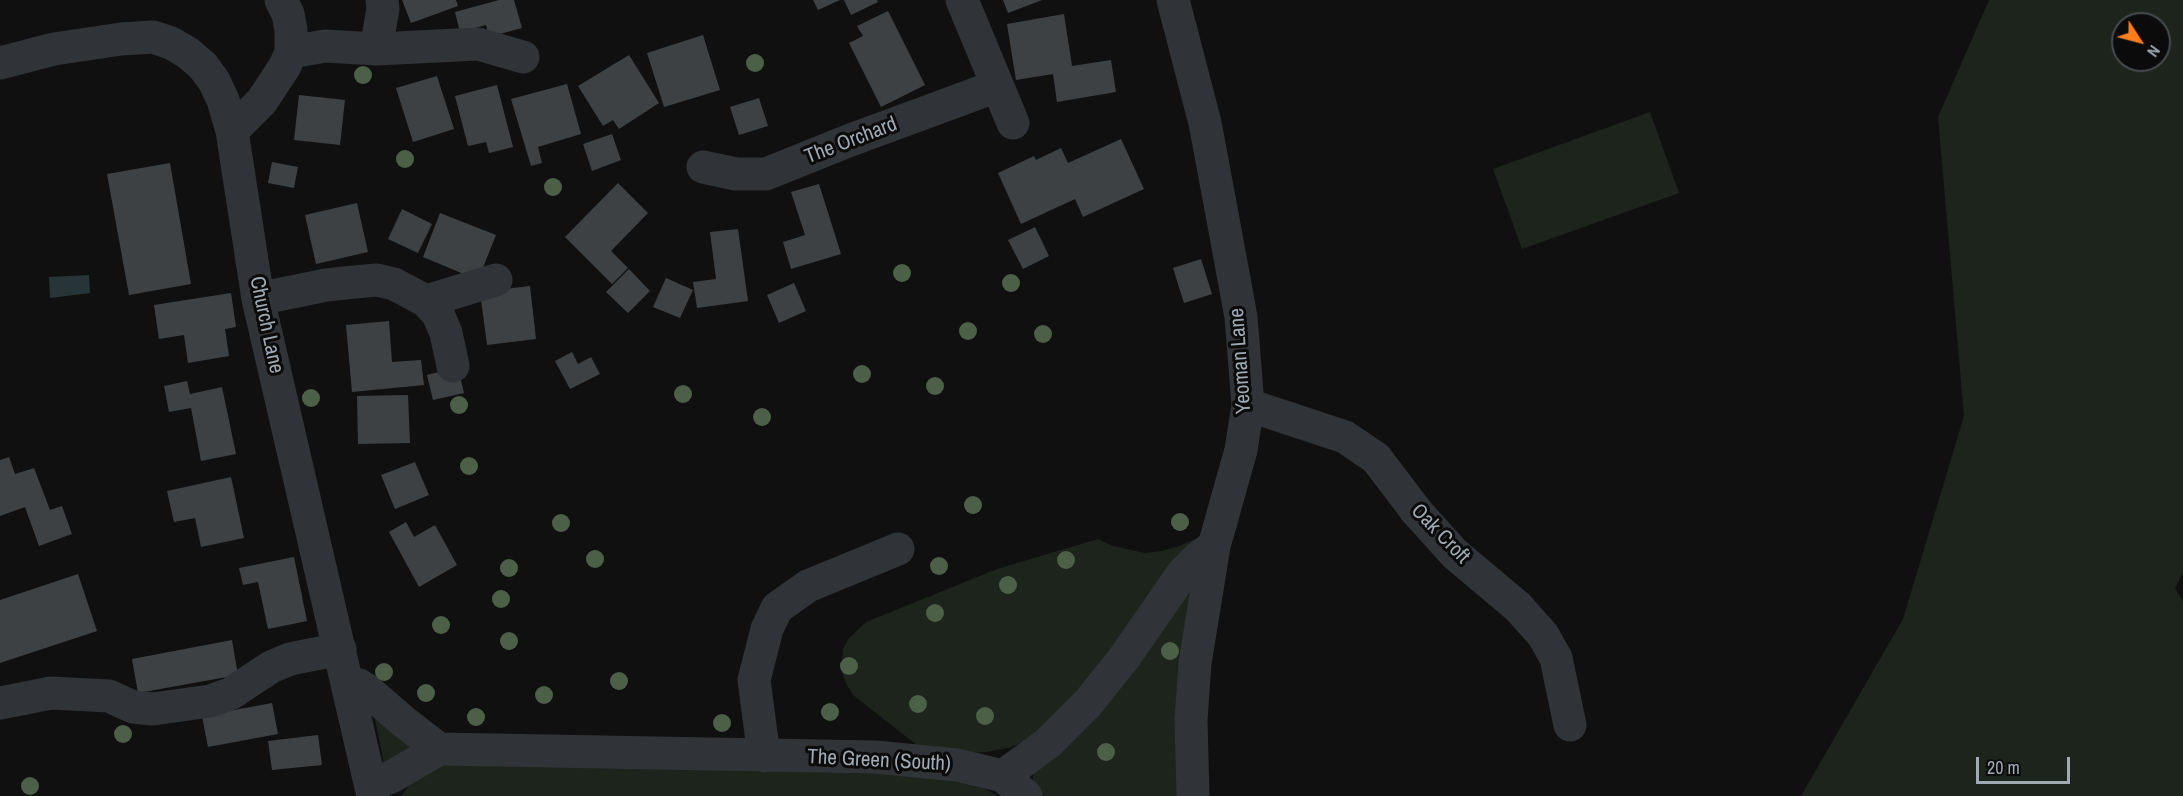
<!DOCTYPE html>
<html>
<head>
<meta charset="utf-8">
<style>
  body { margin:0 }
  #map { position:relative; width:2183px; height:796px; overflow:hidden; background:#101011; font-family:"Archivo Narrow",sans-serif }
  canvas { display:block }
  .north { position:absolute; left:2111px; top:12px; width:60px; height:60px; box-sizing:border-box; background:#0b0b0c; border:2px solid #464b4f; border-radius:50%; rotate:126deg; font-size:16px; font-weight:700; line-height:24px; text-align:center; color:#9faab4 }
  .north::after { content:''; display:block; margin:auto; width:21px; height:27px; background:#ff7d1a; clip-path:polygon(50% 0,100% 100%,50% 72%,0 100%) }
  .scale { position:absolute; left:1976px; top:757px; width:94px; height:27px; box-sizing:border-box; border:3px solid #9faab4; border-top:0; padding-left:8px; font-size:18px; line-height:21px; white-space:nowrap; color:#9faab4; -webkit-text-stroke:4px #0b0b0c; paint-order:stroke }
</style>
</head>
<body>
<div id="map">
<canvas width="2183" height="796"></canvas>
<div class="north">N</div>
<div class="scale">20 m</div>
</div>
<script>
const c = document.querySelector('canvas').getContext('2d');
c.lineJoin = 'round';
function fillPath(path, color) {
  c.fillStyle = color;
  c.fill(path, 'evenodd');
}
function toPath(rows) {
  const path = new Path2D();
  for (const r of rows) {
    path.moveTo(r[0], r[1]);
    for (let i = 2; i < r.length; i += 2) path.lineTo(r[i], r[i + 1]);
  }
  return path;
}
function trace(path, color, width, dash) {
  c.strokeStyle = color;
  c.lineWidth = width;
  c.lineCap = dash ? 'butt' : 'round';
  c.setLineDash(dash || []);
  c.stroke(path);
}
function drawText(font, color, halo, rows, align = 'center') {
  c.font = font + ' "Archivo Narrow",sans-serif';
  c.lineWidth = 6;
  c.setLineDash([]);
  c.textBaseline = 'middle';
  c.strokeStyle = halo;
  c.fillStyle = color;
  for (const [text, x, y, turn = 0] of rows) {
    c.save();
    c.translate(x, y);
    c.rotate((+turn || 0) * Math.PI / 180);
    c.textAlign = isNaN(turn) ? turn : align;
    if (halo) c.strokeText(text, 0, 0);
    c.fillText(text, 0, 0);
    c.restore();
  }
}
fillPath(toPath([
  [1989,0,2183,0,2183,572,2175,588,2183,601,2183,796,1801,796,1903,619,1964,416,1938,117],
  [2123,24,2159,24,2159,60,2123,60],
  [1650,112,1679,193,1522,249,1493,169],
  [1098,539,1113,546,1145,553,1162,551,1179,546,1195,539,1087,692,1029,740,1008,748,986,752,963,754,918,746,853,695,847,685,842,673,843,649,849,638,866,622,997,569],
  [1186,591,1190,592,1179,796,1042,796,1033,782,1033,774],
  [374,714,423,739,384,764],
  [454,764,932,774,972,782,998,796,401,796,410,784,437,767]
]), '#1c241c');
fillPath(toPath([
  [89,275,90,293,50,298,49,277]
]), '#273438');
fillPath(toPath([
  [402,0,456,0,458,6,411,23],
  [499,0,514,0,522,28,489,37,486,25,460,32,455,12],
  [813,0,840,0,818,10],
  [844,0,877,0,878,2,851,15],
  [1003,0,1042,0,1008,13],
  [888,11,925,85,881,107,849,43,863,36,857,26],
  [1064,14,1072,66,1111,60,1116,92,1057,102,1053,74,1016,80,1007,24],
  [703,35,720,90,664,107,647,53],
  [629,55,659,103,619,129,613,120,603,126,578,86],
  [437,76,454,129,413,142,396,88],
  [567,84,581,134,538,147,542,163,531,166,511,99],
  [497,85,513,147,489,153,486,142,468,146,455,96],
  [299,95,345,100,340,145,294,140],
  [759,98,768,126,739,135,730,107],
  [612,134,621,160,592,171,583,144],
  [1121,139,1144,189,1083,217,1075,199,1021,224,998,173,1034,156,1036,160,1061,148,1068,163],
  [272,162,298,167,294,188,268,183],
  [170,163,191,284,129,295,107,174],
  [618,183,648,213,611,251,628,268,612,284,565,237],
  [819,184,841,254,791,269,783,242,805,235,791,192],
  [357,203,368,252,316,264,305,215],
  [402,209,432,224,418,253,388,239],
  [440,213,496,235,478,280,423,257],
  [1035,227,1049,256,1023,269,1008,240],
  [738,229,748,301,697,308,693,282,716,279,710,232],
  [1201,259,1212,294,1184,303,1173,268],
  [629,269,650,291,628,313,606,292],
  [666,278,693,290,680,318,653,307],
  [794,283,806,311,779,323,767,295],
  [530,286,536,339,487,345,480,292],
  [231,293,236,327,225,329,229,356,188,363,184,335,159,339,154,305],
  [389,321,392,362,421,360,424,385,352,392,346,325],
  [572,352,578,364,591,357,600,374,570,389,555,361],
  [458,367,464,393,433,400,427,375],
  [187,381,190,394,222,387,236,454,201,461,191,408,169,412,164,386],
  [408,395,410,443,358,444,357,396],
  [9,457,15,474,34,468,50,510,62,506,72,534,39,546,25,507,0,516,0,460],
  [415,462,429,495,395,509,381,475],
  [231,477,244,538,201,547,195,518,174,522,167,491],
  [406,522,414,537,435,525,457,565,419,587,389,532],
  [294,557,307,621,268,629,258,582,243,585,239,568],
  [78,574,97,631,0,663,0,600],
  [232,640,238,675,138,693,132,659],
  [272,703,278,734,208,747,202,716],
  [318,735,322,765,272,770,268,741]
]), '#3e4144');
trace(toPath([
  [962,0,1013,123],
  [1173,0,1205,123,1222,214,1241,317,1248,405,1241,450,1214,546,1195,663,1191,720,1193,796],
  [376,49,478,44,523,57],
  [291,52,325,46,376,49,383,9,382,0],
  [0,63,54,49,121,39,153,37,171,43,188,53,203,66,214,81,223,100,232,131,258,299,373,796],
  [232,131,262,101,285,66,291,52,291,30,288,14,281,0],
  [703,167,736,174,766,174,848,141,997,86],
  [258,299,326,285,354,282,377,280,394,284,426,301,438,314,446,333,453,366],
  [426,301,496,280],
  [1248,405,1345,437,1376,458,1417,512,1455,554,1518,607,1543,635,1556,658,1570,725],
  [347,682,359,685,367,690,404,722,439,749,875,757,957,765,1003,776,1048,743,1088,703,1124,658,1183,573,1198,558,1214,546],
  [0,703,51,693,109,696,133,707,153,709,210,701,230,694,271,667,290,659,340,649],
  [764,756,754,680,767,629,777,608,808,586,898,549],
  [1003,776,1026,796],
  [371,785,393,776,439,749]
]), '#303337', 33);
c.fillStyle = '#4b6047';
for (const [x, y] of [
  [755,63],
  [363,75],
  [405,159],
  [553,187],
  [902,273],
  [1011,283],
  [968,331],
  [1043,334],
  [862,374],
  [935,386],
  [683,394],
  [311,398],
  [459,405],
  [762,417],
  [469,466],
  [973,505],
  [1180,522],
  [561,523],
  [595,559],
  [1066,560],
  [939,566],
  [509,568],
  [1008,585],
  [501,599],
  [935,613],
  [441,625],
  [509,641],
  [1170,651],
  [849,666],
  [384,672],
  [619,681],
  [426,693],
  [544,695],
  [918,704],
  [830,712],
  [985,716],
  [476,717],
  [722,723],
  [123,734],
  [1106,752],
  [30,786]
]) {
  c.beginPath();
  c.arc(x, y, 9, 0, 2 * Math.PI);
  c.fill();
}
drawText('21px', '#9faab4', '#0b0b0c', [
  ["The Orchard",851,141,-21],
  ["Church Lane",266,325,78],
  ["Yeoman Lane",1241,361,-94],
  ["Oak Croft",1440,534,46],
  ["The Green (South)",879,761,3]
]);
</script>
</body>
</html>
